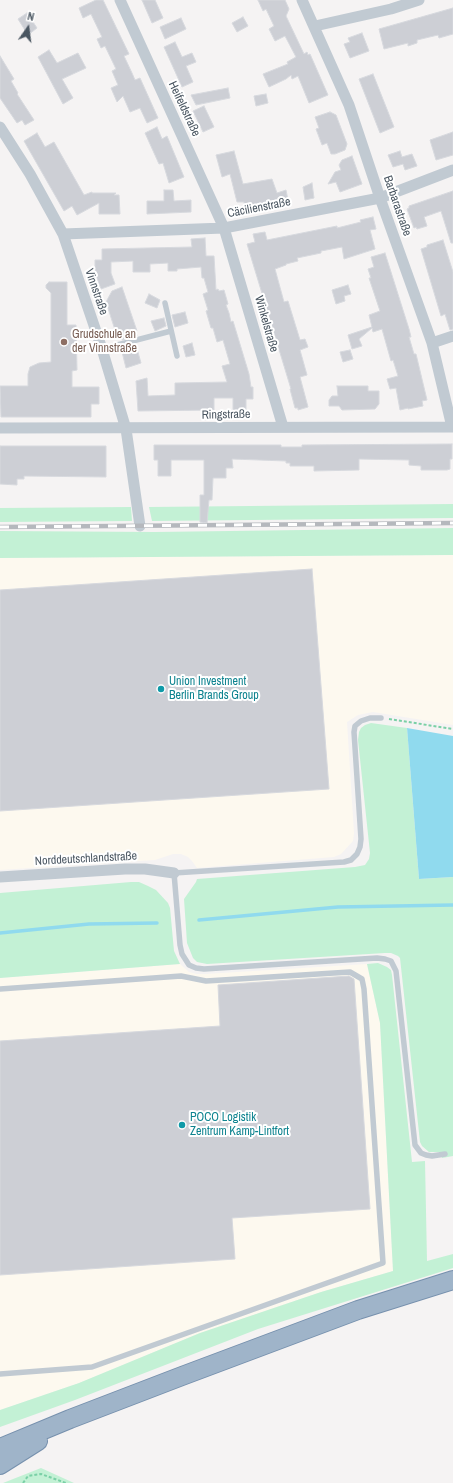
<!DOCTYPE html>
<html>
<head>
<meta charset="utf-8">
<style>
  body { margin:0 }
  #map { position:relative; width:453px; height:1483px; overflow:hidden; background:#f5f3f3; font-family:"Archivo Narrow",sans-serif }
  canvas { display:block }
  .north { position:absolute; left:8px; top:8px; width:40px; height:40px; -webkit-text-stroke:3px #fff; paint-order:stroke; rotate:14deg; font-size:11px; font-weight:700; line-height:16px; text-align:center; color:#4a5661 }
  .north::after { content:''; display:block; margin:auto; width:14px; height:18px; background:#4a5661; clip-path:polygon(50% 0,100% 100%,50% 72%,0 100%) }
</style>
</head>
<body>
<div id="map">
<canvas width="453" height="1483"></canvas>
<div class="north">N</div>
</div>
<script>
const c = document.querySelector('canvas').getContext('2d');
c.lineJoin = 'round';
function fillPath(path, color) {
  c.fillStyle = color;
  c.fill(path, 'evenodd');
}
function toPath(rows) {
  const path = new Path2D();
  for (const r of rows) {
    path.moveTo(r[0], r[1]);
    for (let i = 2; i < r.length; i += 2) path.lineTo(r[i], r[i + 1]);
  }
  return path;
}
function trace(path, color, width, dash) {
  c.strokeStyle = color;
  c.lineWidth = width;
  c.lineCap = dash ? 'butt' : 'round';
  c.setLineDash(dash || []);
  c.stroke(path);
}
function drawText(font, color, halo, rows, align = 'center') {
  c.font = font + ' "Archivo Narrow",sans-serif';
  c.lineWidth = 4;
  c.setLineDash([]);
  c.textBaseline = 'middle';
  c.strokeStyle = halo;
  c.fillStyle = color;
  for (const [text, x, y, turn = 0] of rows) {
    c.save();
    c.translate(x, y);
    c.rotate((+turn || 0) * Math.PI / 180);
    c.textAlign = isNaN(turn) ? turn : align;
    if (halo) c.strokeText(text, 0, 0);
    c.fillText(text, 0, 0);
    c.restore();
  }
}
fillPath(toPath([
  [453,555,453,725,373,712,358,715,347,722,354,833,353,841,341,854,334,857,197,868,192,861,188,857,181,854,173,854,155,860,0,870,0,558],
  [180,964,189,972,197,974,205,974,367,964,380,1023,393,1271,321,1292,200,1333,79,1383,0,1410,0,978]
]), '#fdf9ef');
fillPath(toPath([
  [453,504,453,518,152,521,149,507],
  [131,507,132,521,0,522,0,508],
  [453,528,453,555,0,558,0,531,155,532],
  [371,723,407,728,419,879,453,877,453,1156,442,1158,441,1152,429,1152,422,1146,420,1142,400,958,398,956,391,953,385,953,207,964,197,962,193,958,187,943,184,899,196,882,197,879,355,867,365,865,369,859,370,853,358,740,359,732,361,728,365,725],
  [131,882,139,882,148,886,156,890,168,903,170,908,174,951,180,964,0,978,0,893],
  [378,963,387,967,391,970,392,975,412,1162,425,1161,427,1261,453,1254,453,1268,258,1329,75,1400,0,1427,0,1410,79,1383,200,1333,321,1292,393,1271,380,1023,367,964],
  [41,1468,74,1483,3,1483]
]), '#c3f1d5');
fillPath(toPath([
  [407,728,453,736,453,877,419,879]
]), '#90daee');
trace(toPath([
  [199,920,338,907,453,905],
  [0,933,89,924,157,923]
]), '#90daee', 3.5);
const building = toPath([
  [96,0,103,0,129,54,124,56,132,73,135,80,140,78,158,118,147,123,140,108,130,112,123,96,117,102,111,88,118,85,112,71,116,69,105,46,101,48,97,39,102,37,91,14,83,18,79,8,96,0],
  [142,0,155,0,163,18,152,23,142,0],
  [258,0,285,0,289,9,286,16,304,54,307,52,308,55,310,54,328,95,309,103,298,76,292,79,291,75,286,79,269,87,263,74,288,64,287,62,296,57,285,36,275,41,269,29,274,26,266,9,263,11,258,0],
  [453,8,453,34,439,38,438,35,417,40,417,43,408,46,408,43,384,49,379,29,453,8],
  [27,13,37,28,28,35,18,19,27,13],
  [243,17,248,26,237,32,232,23,243,17],
  [181,18,186,29,165,39,160,27,181,18],
  [362,33,369,51,350,58,344,44,350,42,348,38,362,33],
  [175,42,182,57,192,53,196,62,186,66,193,82,182,87,164,47,175,42],
  [49,50,57,63,78,53,86,68,62,79,73,98,63,104,38,57,49,50],
  [0,56,14,79,11,81,18,93,17,94,34,120,25,125,22,120,17,123,0,98,0,56],
  [373,74,394,127,380,133,359,79,373,74],
  [228,88,230,98,196,105,191,95,228,88],
  [266,94,268,103,256,106,254,96,266,94],
  [204,106,214,127,203,132,193,111,204,106],
  [330,112,336,115,347,144,345,150,335,154,331,154,327,143,322,145,316,129,319,128,315,117,330,112],
  [157,127,162,139,167,136,184,177,169,183,163,163,159,164,145,133,157,127],
  [453,132,453,155,436,160,430,140,453,132],
  [37,133,45,147,54,142,84,195,92,192,92,193,116,193,114,195,119,195,120,214,99,214,99,203,77,215,72,206,64,211,24,141,37,133],
  [234,151,243,184,272,179,277,193,286,190,288,200,244,206,244,202,237,202,230,174,222,177,216,155,234,151],
  [400,151,402,157,412,154,417,166,405,170,403,164,393,167,388,155,400,151],
  [352,156,362,184,340,192,336,182,328,184,335,172,341,170,339,165,342,160,352,156],
  [312,183,314,198,305,200,303,187,312,183],
  [164,190,173,190,174,201,191,200,191,212,147,214,147,201,164,201,164,190],
  [453,191,453,243,451,243,441,211,424,217,427,226,417,229,416,227,414,228,407,209,409,208,409,206,453,191],
  [373,217,376,229,370,230,375,249,344,259,342,247,321,251,321,253,297,258,298,261,286,264,286,265,275,269,284,302,288,301,300,340,305,339,308,347,300,350,307,375,300,377,308,407,298,410,298,408,295,408,290,389,291,389,247,244,255,242,253,234,265,232,267,240,337,226,337,228,361,222,360,220,373,217],
  [205,238,206,256,214,256,216,290,218,289,219,291,224,290,228,304,226,305,229,313,231,322,233,321,249,374,251,387,253,387,253,399,246,399,246,410,233,410,233,398,214,398,214,410,138,411,136,381,147,378,148,396,175,395,175,383,227,382,222,366,230,364,223,340,217,342,213,328,211,328,206,311,208,310,203,294,208,292,204,278,202,278,201,267,177,269,177,271,168,271,168,263,150,264,150,272,133,272,133,261,111,262,111,273,115,284,101,289,95,273,95,260,102,260,102,249,192,247,191,239,205,238],
  [443,240,453,272,453,329,450,330,445,314,441,316,421,249,427,247,427,245,443,240],
  [385,253,409,329,411,337,409,337,414,354,416,354,427,400,422,401,423,406,408,409,408,408,400,410,396,388,390,389,387,379,398,376,393,360,391,361,382,329,373,332,372,328,359,339,362,346,352,349,348,335,372,327,369,315,380,311,369,278,371,278,368,269,374,267,371,257,385,253],
  [49,282,67,282,67,325,76,325,77,370,72,371,72,387,99,387,99,404,91,404,91,417,1,417,0,386,28,386,28,374,30,367,39,363,51,362,51,293,46,288,46,285,49,282],
  [348,285,351,294,344,296,345,301,336,304,332,290,348,285],
  [122,287,137,331,136,331,137,336,122,340,120,335,116,333,106,302,112,291,122,287],
  [149,294,160,300,157,308,145,303,149,294],
  [185,312,188,323,175,327,172,315,185,312],
  [164,318,166,326,155,331,151,321,164,318],
  [192,343,195,355,186,357,183,346,192,343],
  [136,345,141,363,126,368,122,352,125,351,124,348,136,345],
  [350,350,353,359,343,362,340,352,350,350],
  [337,386,368,386,368,391,379,391,379,404,375,409,342,410,339,406,329,406,329,400,332,396,338,396,337,386],
  [452,444,452,459,450,459,450,469,447,470,421,470,421,466,409,465,409,460,359,459,359,470,314,471,314,466,290,466,290,463,286,463,286,461,232,459,233,468,226,468,226,478,213,478,212,500,209,500,207,523,200,522,200,495,204,495,204,460,171,460,171,476,158,476,158,460,154,460,154,445,281,445,281,447,302,447,302,445,452,444],
  [0,446,106,446,106,477,24,476,24,479,17,479,17,485,0,484,0,446],
  [312,569,329,789,0,811,0,590,312,569],
  [349,976,354,979,370,1209,232,1218,235,1259,0,1275,0,1041,220,1026,218,985,349,976]
]);
fillPath(building, '#cdcfd5');
trace(building, '#d7d9de', 1);
const trunk = toPath([
  [0,1448,70,1419,182,1376,358,1310,453,1280],
  [0,1465,38,1441]
]);
trace(trunk, '#7690ad', 20);
trace(toPath([
  [389,719,453,729],
  [23,1483,28,1476,41,1474,66,1483]
]), '#7ad0a6', 2, [3, 2]);
trace(toPath([
  [165,303,177,356],
  [102,349,171,331],
  [381,718,370,718,361,721,355,726,354,732,361,839,360,847,357,854,351,860,344,862,174,873,180,945,182,954,189,965,196,968,204,969,377,958,385,959,391,961,396,971,415,1145,421,1153,426,1155,432,1156,445,1154],
  [0,989,181,976,206,981,350,972,362,979,364,989,383,1263,92,1367,0,1374]
]), '#c1cad2', 5.5);
trace(toPath([
  [120,0,224,228,283,427],
  [302,0,349,105,380,198,432,343,452,427],
  [315,26,391,9,419,0],
  [0,127,30,174,63,234,102,349,126,429,140,526],
  [63,234,224,228,380,198,453,170],
  [432,343,453,336],
  [0,428,453,427],
  [0,877,125,869,145,869,174,873]
]), '#c1cad2', 11);
trace(trunk, '#9fb4c9', 18);
const rail = toPath([
  [0,527,453,523]
]);
trace(rail, '#b5b8bd', 4.5);
trace(rail, '#fff', 3, [9]);
for (const [x, y, r, color] of [
  [64,342,4,"#8d6e63"],
  [161,689,4,"#0f9aa8"],
  [182,1125,4,"#0f9aa8"]
]) {
  const dot = new Path2D();
  dot.arc(x, y, r, 0, 2 * Math.PI);
  c.fillStyle = color;
  c.fill(dot);
  trace(dot, '#fff', 1.5);
}
drawText('12px', '#4a5661', '#fff', [
  ["Heifeldstraße",184,109,65],
  ["Barbarastraße",397,206,71],
  ["Cäcilienstraße",259,208,-11],
  ["Vinnstraße",96,292,71],
  ["Winkelstraße",266,324,74],
  ["Ringstraße",226,415,-1],
  ["Norddeutschlandstraße",86,859,-3]
]);
drawText('12px', '#785e54', '#fff', [
  ["Grudschule an",72,335],
  ["der Vinnstraße",72,349]
], 'left');
drawText('12px', '#0d838f', '#fff', [
  ["Union Investment",169,682],
  ["Berlin Brands Group",169,696],
  ["POCO Logistik",190,1118],
  ["Zentrum Kamp-Lintfort",190,1132]
], 'left');
</script>
</body>
</html>
